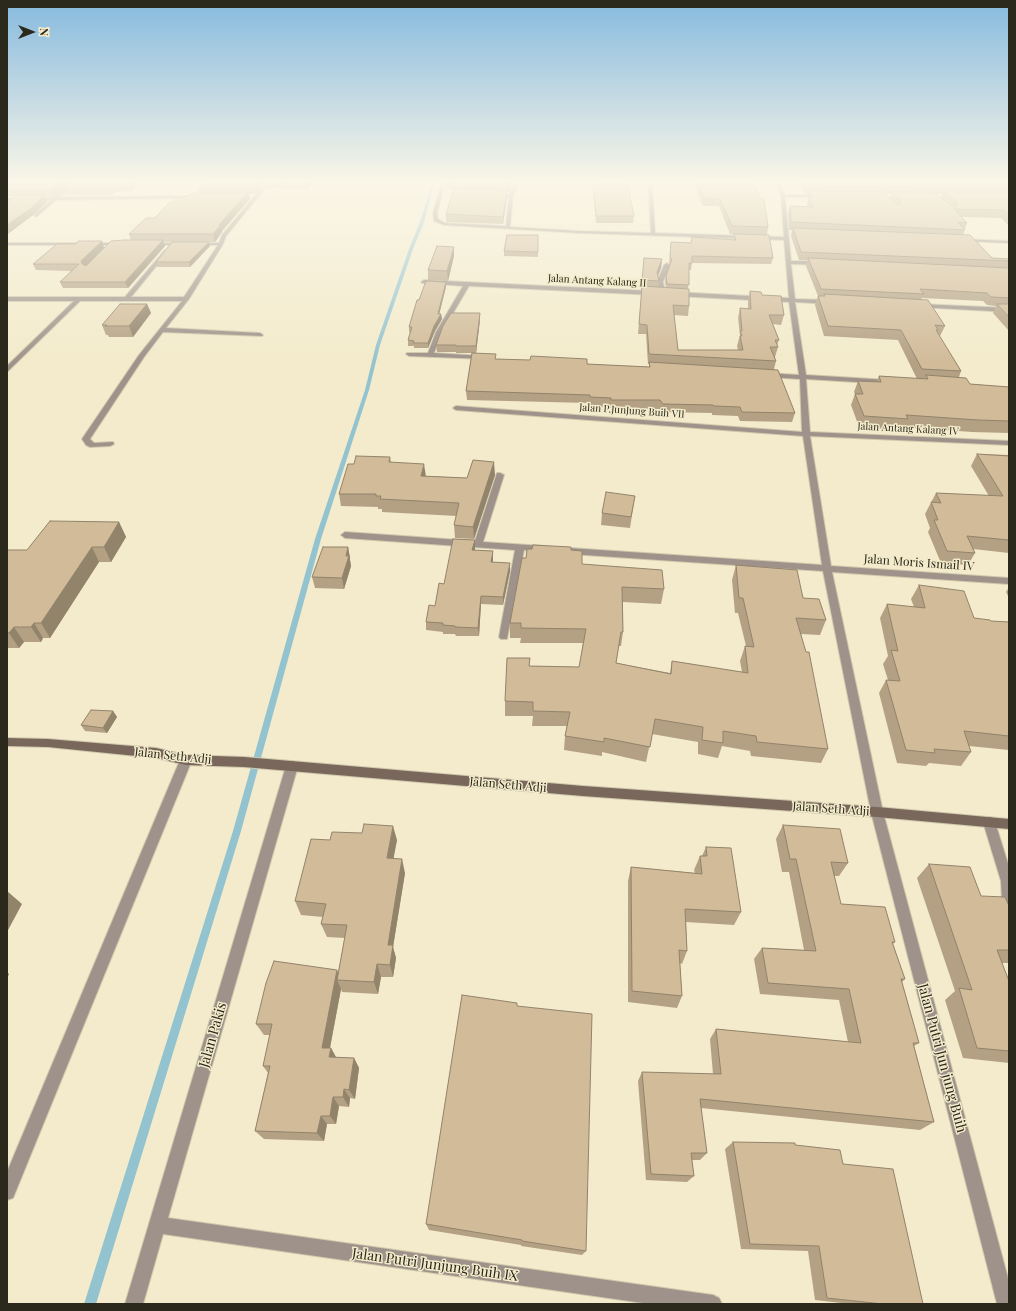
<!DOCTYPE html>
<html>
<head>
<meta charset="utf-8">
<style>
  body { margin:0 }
  #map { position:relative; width:1016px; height:1311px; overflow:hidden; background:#f3ebcb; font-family:"Playfair Display",serif }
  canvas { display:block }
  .frame { position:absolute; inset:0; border:8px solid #2b281c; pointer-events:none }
  .north { position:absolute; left:12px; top:12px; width:40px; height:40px; -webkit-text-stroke:3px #f3ebcb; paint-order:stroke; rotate:90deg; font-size:11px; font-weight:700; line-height:16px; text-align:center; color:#2b281c }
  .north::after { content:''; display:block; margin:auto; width:14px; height:18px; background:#2b281c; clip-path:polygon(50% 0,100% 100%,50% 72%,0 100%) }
</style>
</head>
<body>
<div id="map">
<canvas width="1016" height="1311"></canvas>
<div class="frame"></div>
<div class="north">N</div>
</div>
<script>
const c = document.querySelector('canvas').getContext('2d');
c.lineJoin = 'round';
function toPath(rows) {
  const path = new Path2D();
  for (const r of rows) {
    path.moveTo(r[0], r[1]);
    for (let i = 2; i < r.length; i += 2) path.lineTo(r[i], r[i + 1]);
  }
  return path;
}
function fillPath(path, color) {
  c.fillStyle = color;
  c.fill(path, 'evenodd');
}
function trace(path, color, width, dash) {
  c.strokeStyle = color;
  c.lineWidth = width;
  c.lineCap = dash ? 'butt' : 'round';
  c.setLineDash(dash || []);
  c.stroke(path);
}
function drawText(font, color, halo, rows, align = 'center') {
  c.font = font + ' "Playfair Display",serif';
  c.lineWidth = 3;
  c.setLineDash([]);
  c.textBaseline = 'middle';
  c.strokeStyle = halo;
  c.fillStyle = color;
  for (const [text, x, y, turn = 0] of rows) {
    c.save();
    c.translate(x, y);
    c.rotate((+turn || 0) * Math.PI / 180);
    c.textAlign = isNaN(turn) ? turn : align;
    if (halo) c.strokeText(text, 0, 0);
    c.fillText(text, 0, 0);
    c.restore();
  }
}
fillPath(toPath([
  [433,180,435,180,424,222,413,249,380,345,369,390,321,539,241,831,96,1304,84,1304,233,831,315,539,365,390,376,345,409,249,420,222,433,180]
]), '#94c3d0');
const street = toPath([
  [77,180,81,180,59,197,195,196,197,197,195,198,56,200,36,217,34,215,51,200,7,200,7,198,53,197,77,180],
  [268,180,272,180,226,236,223,244,189,299,166,328,260,333,263,335,262,336,163,332,144,357,90,439,94,443,113,442,114,444,110,446,90,447,86,445,82,439,139,355,182,301,80,301,7,372,7,366,74,301,7,301,7,297,125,297,165,250,168,252,167,253,131,297,184,297,218,245,151,245,149,243,219,243,222,235,268,180],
  [442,180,446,180,437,213,438,219,445,223,506,226,509,197,493,195,495,194,509,195,516,180,520,180,513,196,510,227,579,231,651,233,648,180,652,180,655,233,784,237,781,196,774,180,778,180,785,195,823,195,821,197,785,197,791,261,820,261,823,263,820,265,791,264,795,299,829,300,832,302,829,304,795,302,806,375,889,380,892,382,889,384,806,379,810,432,1009,441,1009,445,810,436,831,566,1009,578,1009,584,832,572,883,812,1009,1282,1009,1304,997,1304,871,812,823,571,570,554,566,551,570,548,822,565,803,436,456,410,453,408,456,406,802,432,800,379,767,377,764,375,767,373,799,375,789,302,675,296,672,294,675,292,789,298,784,240,579,233,444,225,434,221,433,213,442,180],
  [961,239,1009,241,1009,243,963,241,961,239],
  [7,243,121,243,123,244,121,245,7,245,7,243],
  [667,263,670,265,663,282,666,294,663,296,660,294,657,282,664,265,667,263],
  [424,280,653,291,656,293,653,295,469,286,442,332,434,353,484,356,487,358,486,359,409,356,406,354,407,353,428,353,436,332,463,286,422,283,421,282,424,280],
  [919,304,1009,308,1009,312,917,307,917,305,919,304],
  [497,473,500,473,504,475,483,542,544,546,548,549,544,552,524,550,507,639,501,639,499,637,515,550,345,538,341,535,345,532,475,541,497,473],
  [186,755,190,757,192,760,13,1198,7,1200,7,1172,180,760,182,757,186,755],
  [292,761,296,763,298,766,168,1218,713,1295,719,1298,722,1304,650,1304,163,1234,143,1304,125,1304,286,766,288,763,292,761],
  [989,817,993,818,995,822,1009,867,1009,906,1004,904,1002,900,1001,881,983,822,985,818,989,817]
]);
const secondary = toPath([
  [7,738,48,739,156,748,186,755,244,757,583,786,877,807,1009,819,1009,829,877,817,583,796,244,767,186,765,156,758,48,747,7,746,7,738]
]);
trace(street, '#cfc8ac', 2);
trace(secondary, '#cfc8ac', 2);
fillPath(street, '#9e928a');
fillPath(secondary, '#79675c');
fillPath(toPath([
  [10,180,144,180,131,191,114,192,111,195,64,195,62,190,72,182,53,196,45,196,47,202,33,215,7,234,7,202,17,196,7,196,7,182],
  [209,180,267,180,255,194,249,194,250,199,222,231,222,232,215,242,163,242,165,246,128,288,63,288,60,282,72,271,36,270,33,264,76,244,102,241,104,248,131,240,129,234,155,218,173,202,199,193,198,189],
  [269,180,322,180,316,184,311,184,307,189,267,188,266,183],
  [448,180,514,180,508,193,507,193,507,198,503,224,446,222,446,214,453,189,446,189,446,183],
  [592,180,629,180,629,188,628,188,634,216,633,223,596,223],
  [692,180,752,180,768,227,767,235,773,258,771,264,692,263,691,270,689,270,688,289,689,306,688,316,674,315,678,350,738,350,737,346,740,335,738,318,740,308,748,309,748,301,750,291,762,295,784,315,781,325,773,324,779,340,777,345,778,347,775,357,774,357,776,361,774,369,795,413,792,422,740,421,738,416,712,415,712,413,662,412,659,409,610,408,610,407,589,406,589,403,467,400,466,391,472,353,456,353,456,352,437,352,436,345,480,313,480,320,476,353,496,359,587,364,649,367,649,364,648,364,646,334,638,334,644,258,662,259,661,268,658,276,659,281,658,287,666,288,665,282,666,276,670,264,669,263,671,242,691,243,733,240,734,234,730,234,719,206,703,206],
  [797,180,1009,180,1009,226,1001,218,961,217,967,223,963,235,992,258,1009,259,1009,331,993,313,996,306,987,305,983,301,922,298,921,299,945,326,940,336,939,336,961,371,959,377,970,384,1009,387,1009,433,972,432,904,427,903,430,859,427,851,405,855,394,854,392,858,381,877,382,879,376,917,379,898,340,824,336,815,305,818,296,806,266,807,260,799,260,791,236,792,230,789,230,788,214,790,206,808,207,807,204,809,194,805,194],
  [884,194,891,194,889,198],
  [936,194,942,194,941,198],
  [210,246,190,267,157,267,156,262],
  [504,251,538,252,538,257,504,256],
  [454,256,448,281,428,280,428,270],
  [446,282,446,287,439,314,441,314,442,319,435,331,428,348,414,348,414,346,408,346,408,340,410,332,409,332,409,327,419,300],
  [147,304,151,313,133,337,109,337,108,335,106,335,102,325],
  [977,454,1009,455,1009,553,973,549,975,553,968,565,941,563,928,532,930,528,925,514,936,493,989,496,971,466],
  [390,457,391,462,425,476,467,478,495,475,474,539,455,538,454,525,457,516,382,512,382,509,378,509,378,507,341,506,339,494,354,464],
  [635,496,630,528,601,525,602,513],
  [119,522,126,537,111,562,99,562,50,638,43,638,41,642,24,642,19,648,7,648,7,550,27,550],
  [475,540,475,550,493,560,493,562,510,571,503,605,481,604,479,636,456,636,455,634,443,634,443,632,426,630,426,622,435,606,444,584],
  [348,547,350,558,350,560,351,566,344,589,315,588,312,577],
  [571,550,582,564,664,589,661,604,623,602,623,632,621,646,618,646,616,663,670,673,672,661,742,672,740,661,745,646,746,646,738,613,735,613,732,580,736,565,803,598,826,620,820,635,801,634,828,749,821,763,751,756,750,751,722,746,718,758,698,754,698,742,652,734,646,762,602,752,602,756,564,750,565,736,567,726,532,726,533,716,505,716,505,701,529,666,579,667,583,643,520,643,521,638,510,638,510,623,526,558],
  [919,585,974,618,991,621,1009,622,1009,750,969,746,971,752,961,766,929,763,926,766,897,763,879,693,886,680,888,680,883,664,888,656,880,618,887,604,914,607,911,599],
  [1009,587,1009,598,1006,592],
  [113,711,117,717,107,733,85,731,81,725],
  [783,825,848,863,839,876,834,876,841,904,895,942,893,944,905,979,902,982,919,1043,914,1046,934,1122,920,1130,701,1108,707,1153,700,1160,692,1160,694,1176,687,1182,646,1180,638,1081,642,1072,713,1074,710,1039,716,1029,848,1042,839,1000,760,994,754,959,762,948,804,950,789,872,782,872,776,839],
  [330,840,397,840,393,858,405,873,393,947,396,958,393,977,381,977,378,994,342,992,341,989,330,1048,331,1048,336,1057,354,1058,359,1068,355,1099,350,1098,349,1107,339,1106,336,1124,327,1124,324,1141,264,1139,255,1131,268,1073,263,1066,270,1035,264,1035,256,1024,338,973,345,938,327,937,321,924,323,917,301,915,295,901],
  [706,847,741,912,734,925,686,922,687,951,682,964,680,963,682,996,677,1008,628,1002,628,881,631,867,695,873,694,870,700,856,702,856],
  [929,864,981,896,1009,906,1009,963,1002,963,1009,981,1009,1063,963,1058,945,1000,955,991,917,878],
  [517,1006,586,1251,582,1255,521,1246,521,1245,429,1230,426,1224],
  [733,1142,795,1145,843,1164,923,1304,850,1304,815,1300,808,1251,741,1249,725,1149]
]), '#b4a184');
fillPath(toPath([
  [66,180,75,180,53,196,50,190],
  [137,180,144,180,131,191,129,186],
  [262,180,267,180,255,194,254,188],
  [310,180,311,180,311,184,307,189,306,184],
  [315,180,322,180,316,184],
  [512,180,514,180,508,193,508,188],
  [112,187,114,192,111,195,110,189],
  [507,191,507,198,503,224,503,217],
  [248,192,250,199,222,231,222,232,215,242,213,234,219,225],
  [44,195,47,202,33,215,8,234,7,233,7,225],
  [163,240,165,246,128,288,125,282],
  [102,241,104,248,84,268,82,264,81,261],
  [209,242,210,246,190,267,189,262],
  [454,247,454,256,448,281,447,271],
  [662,259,661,268,656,281,657,272],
  [446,282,446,287,438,319,438,314],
  [147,304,151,313,133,337,129,326],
  [480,313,480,320,476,353,476,346],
  [441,314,442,319,435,331,428,348,428,343,434,326],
  [494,462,495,475,474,539,473,527],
  [424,464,426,477,421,476],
  [119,522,126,537,111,562,104,547],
  [475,540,475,549,473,559,472,550],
  [92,547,99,562,50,638,41,623],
  [348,547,350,558,350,560,351,566,344,589,342,578],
  [493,551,493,560,492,570,491,562],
  [510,563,510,571,503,605,503,597],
  [481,596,481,604,479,636,478,628],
  [34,623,43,638,41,642,31,627],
  [14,627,24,642,19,648,9,633],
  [113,711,117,717,107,733,103,728],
  [393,826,397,840,391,872,387,858],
  [402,859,405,873,393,947,396,958,393,977,390,965,388,945],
  [7,891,22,904,7,932],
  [377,964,381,977,378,994,374,982],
  [337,970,341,980,337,980,341,989,328,1058,322,1048],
  [7,972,9,974,7,979],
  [331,1048,337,1059,329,1057],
  [354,1058,359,1068,355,1099,349,1090],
  [344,1089,350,1098,349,1107,343,1097],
  [333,1097,339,1106,336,1124,330,1116],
  [321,1116,327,1124,324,1141,317,1133]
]), '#92836b');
const building = toPath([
  [10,180,66,180,50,190,7,190,7,182,10,180],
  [75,180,137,180,129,186,112,187,110,189,62,190,75,180],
  [209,180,262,180,254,188,198,189,209,180],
  [269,180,310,180,306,184,266,183,269,180],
  [448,180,512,180,508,188,446,183,448,180],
  [593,180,629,180,630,182,627,182,634,216,596,216,593,180],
  [696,180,752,180,761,199,764,199,768,227,732,226,720,199,704,198,696,180],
  [803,180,1009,180,1009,188,807,186,803,180],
  [454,188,507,191,503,217,446,214,454,188],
  [810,191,882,192,898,205,901,203,901,200,891,192,933,192,954,207,957,205,957,202,943,192,1009,192,1009,215,1004,210,954,209,967,223,958,222,965,230,791,222,790,206,813,207,809,196,813,197,810,191],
  [248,192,219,225,221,225,213,234,129,234,146,218,155,218,170,202,173,202,177,198,188,196,192,193,248,192],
  [18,195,44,195,30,209,7,225,7,202,18,195],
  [793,228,970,235,992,258,1009,259,1009,261,801,252,793,228],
  [734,234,769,235,773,258,692,256,692,263,689,263,689,285,667,284,666,276,672,259,670,257,671,242,691,243,692,237,736,240,734,234],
  [507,235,538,235,538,252,504,251,507,235],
  [124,240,163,240,125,282,60,282,79,264,33,264,57,244,76,244,78,241,102,241,81,261,82,264,86,266,111,241,124,240],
  [172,242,209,242,189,262,156,262,172,242],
  [437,246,454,247,447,271,428,270,437,246],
  [644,258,662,259,657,272,659,281,642,280,644,258],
  [808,258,1009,268,1009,298,991,297,987,293,920,289,924,294,821,289,808,258],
  [426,281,446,282,438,314,441,314,434,326,428,343,413,343,414,341,408,340,412,327,409,327,417,300,419,300,426,281],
  [642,286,689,289,689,306,673,305,678,350,743,350,740,336,742,336,740,331,742,331,740,308,751,309,750,291,761,292,762,295,781,296,784,315,769,315,779,340,775,340,778,347,770,347,776,361,649,354,647,325,639,324,642,286],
  [824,294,928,300,945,326,935,325,938,330,936,330,961,371,922,369,901,330,828,326,818,296,825,296,824,294],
  [120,304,147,304,129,326,105,326,107,325,102,325,120,304],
  [997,304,1009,304,1009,317,997,304],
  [451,313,480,313,476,346,456,346,456,345,436,345,443,326,451,313],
  [472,353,496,354,495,359,530,360,531,356,587,359,587,364,650,367,649,362,778,370,795,413,742,412,740,407,714,406,713,405,663,404,660,400,611,400,611,398,590,397,590,395,466,391,472,353],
  [926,375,966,378,970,384,1009,387,1009,421,978,420,906,415,908,419,864,416,855,394,863,394,858,381,881,382,879,376,928,379,926,375],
  [977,454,1009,456,1009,540,967,536,975,553,947,551,934,520,938,520,931,502,941,503,936,493,1003,496,977,454],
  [356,456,390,457,389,462,424,464,421,476,467,478,473,460,494,462,473,527,454,525,459,503,380,499,381,496,376,496,376,494,339,494,348,464,354,464,356,456],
  [606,492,635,496,631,517,602,513,606,492],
  [50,521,119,522,104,547,92,547,41,623,34,623,31,627,14,627,9,633,7,633,7,550,27,550,50,521],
  [453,539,475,540,472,550,493,551,491,562,510,563,503,597,481,596,478,628,455,627,455,626,443,625,443,623,426,622,429,605,435,606,439,583,444,584,453,539],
  [533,545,571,547,571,550,582,551,582,564,662,570,664,589,622,587,623,632,621,632,616,663,671,674,672,661,748,673,745,646,754,647,743,598,739,598,736,565,797,570,803,598,819,599,826,620,796,618,806,652,809,652,828,749,757,742,756,736,723,731,723,743,702,740,703,727,655,719,650,747,604,738,604,742,565,736,570,712,533,711,533,702,505,701,507,658,530,658,529,666,579,667,586,629,521,628,521,623,510,623,522,558,526,558,527,549,532,549,533,545],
  [323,547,348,547,346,556,349,556,342,578,312,577,323,547],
  [919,585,964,591,974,618,990,620,991,621,1009,622,1009,736,964,731,971,752,934,749,935,753,906,750,886,680,900,681,891,650,898,651,887,604,925,608,919,585],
  [91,710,113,711,103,728,81,725,91,710],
  [364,824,393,826,387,858,402,859,388,945,393,945,390,965,377,964,374,982,337,980,347,925,321,924,326,904,295,901,311,839,330,840,332,832,362,833,364,824],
  [783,825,840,829,848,863,831,862,841,904,885,907,895,942,892,942,905,979,901,979,919,1043,913,1043,934,1122,700,1099,707,1153,691,1153,694,1176,651,1174,642,1072,721,1074,716,1029,861,1043,849,989,768,983,762,948,816,951,796,859,790,859,783,825],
  [706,847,731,848,741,912,685,909,687,951,679,950,682,996,632,991,631,867,702,874,700,856,707,856,706,847],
  [929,864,970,867,981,896,1005,897,1009,906,1009,950,997,950,1009,981,1009,1051,977,1048,959,988,972,990,929,864],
  [274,961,337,970,322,1048,331,1048,329,1057,354,1058,349,1090,344,1089,343,1097,333,1097,330,1116,321,1116,317,1133,255,1131,270,1066,263,1066,272,1024,256,1024,266,983,274,961],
  [462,995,517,1003,517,1006,592,1014,586,1251,522,1241,522,1240,426,1224,462,995],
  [733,1142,795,1143,795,1145,840,1150,843,1164,893,1169,923,1304,883,1304,827,1298,819,1246,750,1244,733,1142]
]);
fillPath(building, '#d1bb99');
trace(building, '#92836b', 1);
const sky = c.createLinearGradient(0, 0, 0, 363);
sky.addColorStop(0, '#86bade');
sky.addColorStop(0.5, '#faf6e8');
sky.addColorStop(1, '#faf6e800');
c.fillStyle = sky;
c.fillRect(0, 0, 1016, 363);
drawText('10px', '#2b281c', '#f3ebcb', [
  ["Jalan Antang Kalang II",597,281,3],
  ["Jalan P.JunJung Buih VII",632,411,4],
  ["Jalan Antang Kalang IV",908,429,3]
]);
drawText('12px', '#2b281c', '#f3ebcb', [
  ["Jalan Moris Ismail IV",919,563,4],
  ["Jalan Seth Adji",173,756,6],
  ["Jalan Seth Adji",508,785,5],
  ["Jalan Seth Adji",831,809,4]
]);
drawText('14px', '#2b281c', '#f3ebcb', [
  ["Jalan Pakis",213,1035,-74],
  ["Jalan Putri Jun jung Buih",942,1058,75],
  ["Jalan Putri Junjung Buih IX",435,1265,8]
]);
</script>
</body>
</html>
